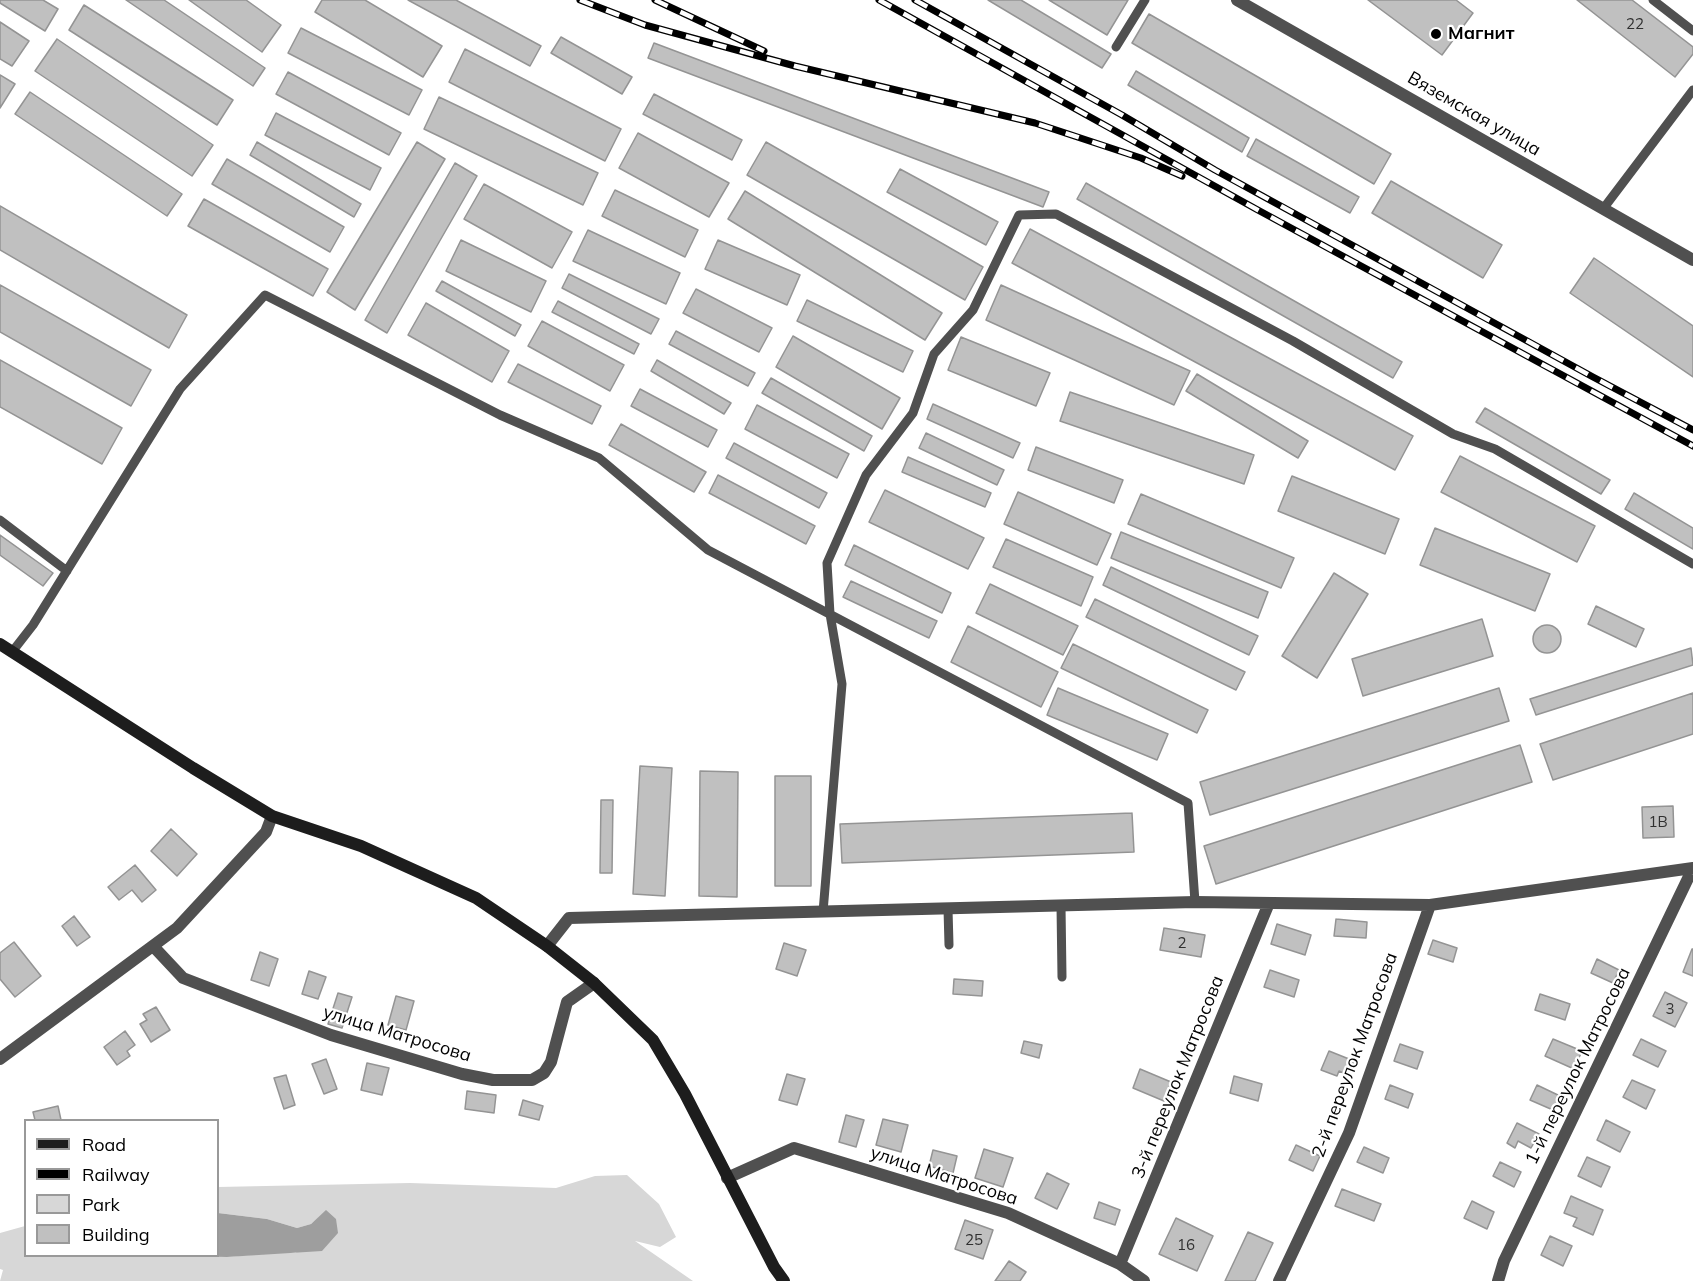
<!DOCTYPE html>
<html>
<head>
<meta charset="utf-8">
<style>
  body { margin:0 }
  #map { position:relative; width:1693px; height:1281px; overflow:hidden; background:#fff; font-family:Mulish,sans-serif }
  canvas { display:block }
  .legend { position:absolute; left:24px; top:1119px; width:195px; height:138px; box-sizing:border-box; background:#fff; border:2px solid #999; margin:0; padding:8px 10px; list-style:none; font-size:18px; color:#000 }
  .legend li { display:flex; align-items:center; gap:12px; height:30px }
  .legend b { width:30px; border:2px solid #999 }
</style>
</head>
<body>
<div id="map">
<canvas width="1693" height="1281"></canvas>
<ul class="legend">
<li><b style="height:8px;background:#1d1d1d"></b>Road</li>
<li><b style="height:8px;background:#000"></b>Railway</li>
<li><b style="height:16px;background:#d7d7d7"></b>Park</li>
<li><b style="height:16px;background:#c0c0c0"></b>Building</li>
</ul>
</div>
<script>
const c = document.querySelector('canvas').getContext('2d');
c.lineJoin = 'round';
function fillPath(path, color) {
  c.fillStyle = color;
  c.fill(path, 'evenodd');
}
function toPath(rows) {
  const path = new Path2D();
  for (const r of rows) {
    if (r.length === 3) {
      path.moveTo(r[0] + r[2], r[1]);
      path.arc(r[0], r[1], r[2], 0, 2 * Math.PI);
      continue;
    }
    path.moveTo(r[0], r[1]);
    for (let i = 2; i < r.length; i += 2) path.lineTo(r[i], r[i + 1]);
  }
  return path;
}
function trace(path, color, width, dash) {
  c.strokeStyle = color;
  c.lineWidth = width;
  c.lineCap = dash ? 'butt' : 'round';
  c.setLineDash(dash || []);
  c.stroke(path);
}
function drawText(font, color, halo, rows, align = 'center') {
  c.font = font + ' Mulish,sans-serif';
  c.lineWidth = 4.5;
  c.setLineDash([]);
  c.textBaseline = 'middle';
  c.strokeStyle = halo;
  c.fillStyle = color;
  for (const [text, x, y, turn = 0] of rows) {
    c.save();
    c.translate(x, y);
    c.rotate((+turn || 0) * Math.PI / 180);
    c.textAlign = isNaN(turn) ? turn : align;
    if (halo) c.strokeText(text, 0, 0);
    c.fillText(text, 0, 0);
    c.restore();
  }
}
fillPath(toPath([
  [627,1175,659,1204,676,1237,660,1247,635,1241,693,1281,0,1281,3,1270,0,1269,0,1233,25,1226,26,1256,227,1257,276,1253,296,1253,326,1211,311,1224,297,1228,267,1219,218,1213,218,1187,410,1183,556,1188,595,1176]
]), '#d7d7d7');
fillPath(toPath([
  [326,1210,336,1219,338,1233,322,1251,227,1257,175,1256,218,1256,218,1213,267,1219,297,1228,311,1224]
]), '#9e9e9e');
const building = toPath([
  [0,0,43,0,58,9,45,31,0,3,0,0],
  [126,0,164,0,265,68,253,86,126,0],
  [189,0,246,0,281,25,262,52,189,0],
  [322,0,365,0,442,46,423,77,315,12,322,0],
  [408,0,456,0,541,46,530,66,408,0],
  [988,0,1021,0,1111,54,1102,68,988,0],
  [1049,0,1128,0,1107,35,1049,0],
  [1368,0,1456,0,1473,13,1442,55,1368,0],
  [1577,0,1632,0,1693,47,1693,54,1675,77,1577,0],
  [84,5,233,100,217,125,69,30,84,5],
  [1149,14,1391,154,1374,184,1132,43,1149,14],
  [0,22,29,41,12,66,0,59,0,22],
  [301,28,422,90,409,115,288,53,301,28],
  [561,37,632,77,622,94,551,53,561,37],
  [57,39,213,145,192,176,35,71,57,39],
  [654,43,1049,192,1043,207,648,58,654,43],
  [465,49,621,129,605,161,449,82,465,49],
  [1136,71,1249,138,1242,152,1128,85,1136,71],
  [288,72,401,133,389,155,276,94,288,72],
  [0,75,15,84,0,108,0,75],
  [30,92,182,194,167,216,15,114,30,92],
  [654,94,742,140,732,160,643,114,654,94],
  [439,97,598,173,583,205,424,129,439,97],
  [276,113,381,168,370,190,265,135,276,113],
  [638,133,729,183,709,217,619,168,638,133],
  [1256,139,1359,197,1350,213,1247,156,1256,139],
  [257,142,361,204,354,217,250,155,257,142],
  [417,142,445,159,355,310,327,292,417,142],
  [766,142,983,267,965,300,747,175,766,142],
  [227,159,344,227,330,252,212,184,227,159],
  [455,163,477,176,387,333,365,320,455,163],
  [900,169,998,222,986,245,887,192,900,169],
  [1391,181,1502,245,1483,278,1372,213,1391,181],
  [1086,183,1402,362,1393,378,1077,199,1086,183],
  [484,184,572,232,552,268,464,219,484,184],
  [615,190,698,230,685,257,602,216,615,190],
  [745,191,942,313,925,340,728,219,745,191],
  [204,199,328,269,313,296,188,226,204,199],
  [0,206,187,315,169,348,0,250,0,206],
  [1030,229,1413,436,1395,470,1012,263,1030,229],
  [588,230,680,273,666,304,573,261,588,230],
  [461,240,546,281,531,312,446,271,461,240],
  [718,240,800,275,787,305,705,269,718,240],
  [1594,258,1693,326,1693,377,1570,293,1594,258],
  [569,274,659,319,651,334,562,288,569,274],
  [442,281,521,325,515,336,436,291,442,281],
  [0,285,151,370,131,406,0,332,0,285],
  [1001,285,1190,371,1174,405,986,320,1001,285],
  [696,289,772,328,759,352,683,313,696,289],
  [807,300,913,351,903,372,797,321,807,300],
  [558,301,639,344,634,354,552,312,558,301],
  [426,303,509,351,492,382,408,335,426,303],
  [542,321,624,365,610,391,528,346,542,321],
  [676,331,755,373,748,386,669,344,676,331],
  [793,336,900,398,882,429,776,367,793,336],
  [961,337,1050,373,1036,406,948,370,961,337],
  [0,360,122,428,102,464,0,407,0,360],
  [657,360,731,403,724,414,651,371,657,360],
  [518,364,601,406,592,424,508,382,518,364],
  [1197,374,1308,441,1298,458,1186,391,1197,374],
  [771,378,872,436,864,451,762,393,771,378],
  [640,389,717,430,708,447,631,406,640,389],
  [1070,392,1254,455,1244,484,1060,421,1070,392],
  [933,404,1020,443,1013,458,927,419,933,404],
  [757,405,849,454,837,478,745,429,757,405],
  [1485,408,1610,480,1601,494,1476,422,1485,408],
  [621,424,706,472,694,492,609,445,621,424],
  [926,433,1004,470,997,485,919,448,926,433],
  [734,443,827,493,819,508,726,458,734,443],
  [1036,447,1123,480,1114,503,1028,470,1036,447],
  [1460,456,1595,526,1577,562,1441,492,1460,456],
  [908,457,991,493,985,507,902,472,908,457],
  [718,475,815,526,806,544,709,493,718,475],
  [1292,476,1399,519,1385,554,1278,511,1292,476],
  [885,490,984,538,968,569,869,522,885,490],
  [1018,492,1111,534,1097,565,1004,524,1018,492],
  [1634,493,1693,528,1693,549,1625,509,1634,493],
  [1141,494,1294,558,1281,588,1128,524,1141,494],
  [1435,528,1550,574,1535,611,1420,565,1435,528],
  [1121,532,1268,592,1258,618,1111,558,1121,532],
  [0,535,53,573,43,586,0,555,0,535],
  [1006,539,1093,577,1081,606,993,567,1006,539],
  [854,545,951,593,942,613,845,565,854,545],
  [1111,567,1258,636,1249,655,1103,585,1111,567],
  [1334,573,1368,594,1317,678,1282,656,1334,573],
  [851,581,937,621,929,638,843,597,851,581],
  [990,584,1078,626,1063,655,976,613,990,584],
  [1095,599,1245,672,1236,690,1086,617,1095,599],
  [1596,606,1644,629,1636,647,1588,624,1596,606],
  [1482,619,1493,656,1363,696,1352,659,1482,619],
  [1547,639,14],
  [968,626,1058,672,1041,707,951,662,968,626],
  [1073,644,1208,710,1197,733,1061,668,1073,644],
  [1691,648,1693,665,1536,715,1530,699,1691,648],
  [1058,688,1168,734,1157,760,1047,715,1058,688],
  [1499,688,1509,721,1210,815,1200,782,1499,688],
  [1693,693,1693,734,1553,780,1540,744,1693,693],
  [1520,745,1532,782,1216,884,1204,846,1520,745],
  [640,766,672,768,665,896,633,894,640,766],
  [700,771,738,772,737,897,699,896,700,771],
  [775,776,811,776,811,886,775,886,775,776],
  [601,800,613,800,612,873,600,873,601,800],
  [1673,806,1674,837,1643,838,1642,807,1673,806],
  [1132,813,1134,852,842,863,840,824,1132,813],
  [171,829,197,854,177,876,151,851,171,829],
  [135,865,156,890,142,902,132,890,119,900,108,887,135,865],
  [74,916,90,937,77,946,62,926,74,916],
  [1336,919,1367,922,1366,938,1334,936,1336,919],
  [1277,924,1311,935,1305,955,1271,944,1277,924],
  [1164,928,1205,935,1201,957,1160,950,1164,928],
  [1433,940,1457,948,1453,962,1428,954,1433,940],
  [14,942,41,976,15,997,0,979,0,953,14,942],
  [784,943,806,950,797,976,776,969,784,943],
  [1692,949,1693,949,1693,976,1683,972,1692,949],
  [260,952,278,959,269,986,251,980,260,952],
  [1597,959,1619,970,1613,983,1591,973,1597,959],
  [1270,970,1299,980,1294,997,1264,987,1270,970],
  [309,971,326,977,318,999,302,994,309,971],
  [954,979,983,981,982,996,953,994,954,979],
  [1665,992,1687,1003,1675,1027,1653,1016,1665,992],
  [338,993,352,997,342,1028,328,1024,338,993],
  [1540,994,1570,1004,1565,1020,1535,1010,1540,994],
  [396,996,414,1001,406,1030,388,1025,396,996],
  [156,1007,170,1030,151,1042,140,1024,147,1020,143,1014,156,1007],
  [125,1031,135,1045,127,1051,130,1056,117,1065,104,1047,125,1031],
  [1553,1039,1582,1051,1574,1069,1545,1056,1553,1039],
  [1641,1039,1666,1051,1658,1067,1633,1055,1641,1039],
  [1024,1041,1042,1045,1039,1058,1021,1053,1024,1041],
  [1400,1044,1423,1052,1417,1069,1394,1061,1400,1044],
  [1329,1051,1354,1061,1348,1075,1339,1071,1337,1076,1321,1070,1329,1051],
  [326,1059,337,1089,324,1094,312,1064,326,1059],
  [367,1063,389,1068,382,1095,361,1090,367,1063],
  [1140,1069,1171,1082,1164,1101,1133,1088,1140,1069],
  [787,1074,805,1079,797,1105,779,1100,787,1074],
  [286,1075,295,1105,284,1109,274,1078,286,1075],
  [1234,1076,1262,1084,1258,1101,1230,1093,1234,1076],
  [1632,1080,1655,1090,1646,1109,1623,1097,1632,1080],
  [1390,1085,1413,1094,1408,1108,1385,1099,1390,1085],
  [1537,1085,1560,1096,1553,1110,1530,1100,1537,1085],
  [467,1091,496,1095,494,1113,465,1109,467,1091],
  [523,1100,543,1106,539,1120,519,1115,523,1100],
  [58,1106,61,1120,35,1120,33,1112,58,1106],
  [846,1115,864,1120,856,1147,839,1142,846,1115],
  [883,1119,908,1125,901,1152,876,1145,883,1119],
  [1606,1120,1630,1132,1620,1152,1597,1140,1606,1120],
  [1517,1123,1539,1134,1531,1148,1518,1141,1515,1148,1507,1143,1517,1123],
  [1296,1145,1320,1156,1313,1171,1289,1160,1296,1145],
  [1364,1147,1389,1158,1383,1173,1357,1162,1364,1147],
  [984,1149,1013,1158,1003,1187,975,1178,984,1149],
  [933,1150,957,1156,953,1173,929,1166,933,1150],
  [1587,1157,1610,1167,1601,1187,1578,1176,1587,1157],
  [1500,1162,1521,1172,1514,1187,1493,1176,1500,1162],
  [1047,1173,1069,1184,1057,1209,1035,1198,1047,1173],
  [1342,1189,1381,1204,1374,1221,1335,1206,1342,1189],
  [1571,1196,1603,1210,1593,1235,1573,1226,1577,1218,1564,1213,1571,1196],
  [1472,1201,1494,1212,1487,1229,1464,1218,1472,1201],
  [1099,1202,1120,1210,1115,1225,1094,1218,1099,1202],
  [1176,1218,1213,1236,1197,1271,1159,1254,1176,1218],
  [965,1220,993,1230,983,1259,955,1249,965,1220],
  [1248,1232,1273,1243,1255,1281,1225,1281,1248,1232],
  [1550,1236,1572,1246,1563,1266,1541,1255,1550,1236],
  [1009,1261,1026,1272,1020,1281,995,1281,1009,1261]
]);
fillPath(building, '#c0c0c0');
trace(building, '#949494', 1.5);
trace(toPath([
  [1653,0,1693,31],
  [1116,47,1145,0],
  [1603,209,1693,90],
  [0,520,67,571],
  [12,652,33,625,180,389,265,295,500,415,599,458,708,550,1188,803,1195,902],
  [1061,906,1062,977],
  [948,909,949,945],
  [823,912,842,684,830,614,827,563,866,475,913,413,934,354,973,310,1019,215,1056,214,1293,341,1453,434,1495,449,1693,564]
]), '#505050', 9);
trace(toPath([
  [153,946,183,978,331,1035,462,1074,493,1080,532,1080,544,1073,551,1062,567,1002,594,983],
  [547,946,569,918,1195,902,1430,905,1693,868],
  [0,1059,177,928,266,832,272,816],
  [727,1178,794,1148,1008,1213,1120,1264,1144,1281],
  [1120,1264,1269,903],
  [1279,1281,1349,1133,1430,905],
  [1498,1281,1504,1261,1693,868]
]), '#505050', 12);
trace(toPath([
  [1237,0,1693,260]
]), '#505050', 12);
trace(toPath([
  [0,644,193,768,272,816,361,846,476,898,547,946,594,983,653,1040,685,1094,774,1267,784,1281]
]), '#1d1d1d', 12);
const rail = toPath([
  [580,0,645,25,795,66,1035,123,1141,158,1182,176],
  [655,0,764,51],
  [879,0,1256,209,1693,446],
  [915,0,1122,115,1215,170,1593,377,1693,430]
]);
trace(rail, '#000', 7);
trace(rail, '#fff', 4.5, [14]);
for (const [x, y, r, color] of [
  [1436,34,6,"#000"]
]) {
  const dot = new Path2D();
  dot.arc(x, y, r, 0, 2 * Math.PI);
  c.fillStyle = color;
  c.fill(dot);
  trace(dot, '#fff', 2);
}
drawText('15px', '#303030', null, [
  ["22",1635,24],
  ["1В",1658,822],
  ["2",1182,943],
  ["3",1670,1009],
  ["25",974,1240],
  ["16",1186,1245]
]);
drawText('bold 18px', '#000', '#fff', [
  ["Магнит",1448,34]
], 'left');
drawText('18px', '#000', '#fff', [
  ["Вяземская улица",1474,114,30],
  ["улица Матросова",397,1034,17],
  ["2-й переулок Матросова",1355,1055,-70],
  ["1-й переулок Матросова",1578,1066,-64],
  ["3-й переулок Матросова",1178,1077,-68],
  ["улица Матросова",944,1176,18]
]);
</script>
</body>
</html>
